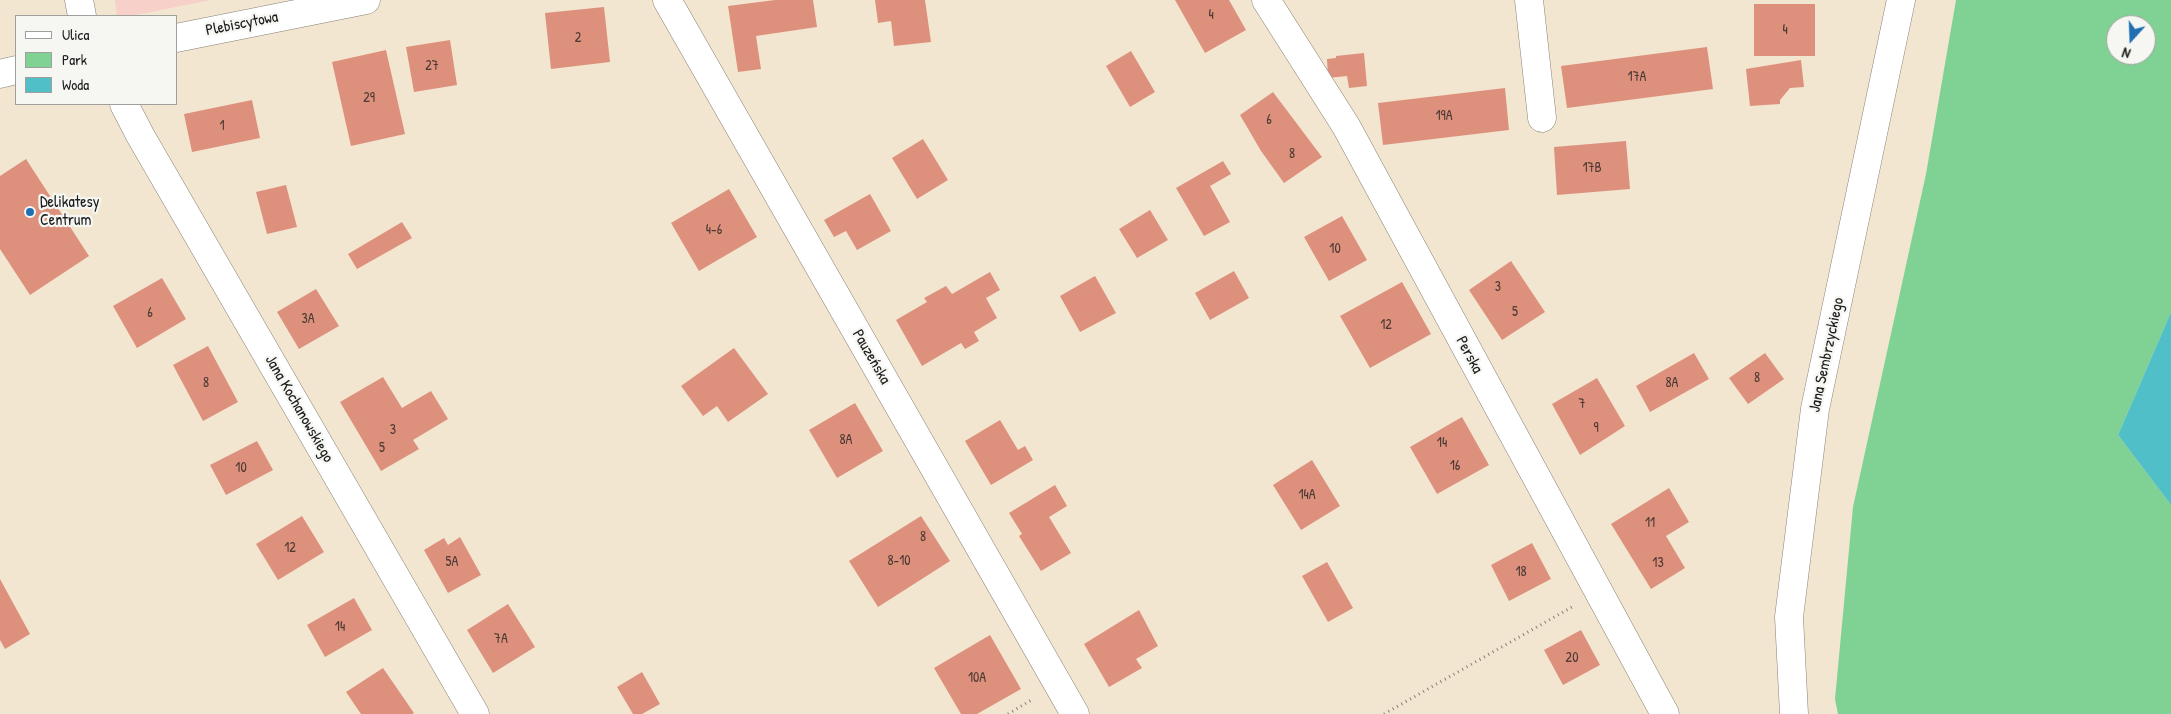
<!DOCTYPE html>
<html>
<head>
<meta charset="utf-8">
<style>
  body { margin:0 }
  #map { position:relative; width:2171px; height:714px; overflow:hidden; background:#f2e6d1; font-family:"Patrick Hand",sans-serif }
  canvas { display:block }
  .legend { position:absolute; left:15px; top:15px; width:162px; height:90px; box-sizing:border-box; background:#f6f6f2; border:1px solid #9f9f9c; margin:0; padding:6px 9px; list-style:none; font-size:15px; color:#1c1c1c }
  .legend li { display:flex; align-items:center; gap:10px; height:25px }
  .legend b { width:25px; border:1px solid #9f9f9c }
  .north { position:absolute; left:2106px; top:15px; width:50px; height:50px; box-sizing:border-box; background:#f6f6f2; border:1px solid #9f9f9c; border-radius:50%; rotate:200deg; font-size:14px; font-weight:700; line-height:20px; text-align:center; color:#1c1c1c }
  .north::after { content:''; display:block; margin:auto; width:18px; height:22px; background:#1f6fb2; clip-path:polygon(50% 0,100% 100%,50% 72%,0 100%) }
</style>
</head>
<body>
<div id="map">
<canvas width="2171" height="714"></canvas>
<ul class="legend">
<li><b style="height:6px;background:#fff"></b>Ulica</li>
<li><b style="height:14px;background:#7fd294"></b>Park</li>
<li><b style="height:14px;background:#51bfc8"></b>Woda</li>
</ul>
<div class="north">N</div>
</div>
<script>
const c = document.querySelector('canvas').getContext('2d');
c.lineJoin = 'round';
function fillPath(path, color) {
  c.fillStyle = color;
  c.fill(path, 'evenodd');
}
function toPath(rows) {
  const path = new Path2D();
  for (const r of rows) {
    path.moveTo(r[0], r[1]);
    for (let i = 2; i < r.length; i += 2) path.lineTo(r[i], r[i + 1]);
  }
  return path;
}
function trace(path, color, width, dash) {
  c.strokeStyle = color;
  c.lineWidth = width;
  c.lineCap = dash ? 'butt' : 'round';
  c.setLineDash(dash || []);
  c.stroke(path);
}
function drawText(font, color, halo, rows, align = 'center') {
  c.font = font + ' "Patrick Hand",sans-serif';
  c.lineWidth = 4.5;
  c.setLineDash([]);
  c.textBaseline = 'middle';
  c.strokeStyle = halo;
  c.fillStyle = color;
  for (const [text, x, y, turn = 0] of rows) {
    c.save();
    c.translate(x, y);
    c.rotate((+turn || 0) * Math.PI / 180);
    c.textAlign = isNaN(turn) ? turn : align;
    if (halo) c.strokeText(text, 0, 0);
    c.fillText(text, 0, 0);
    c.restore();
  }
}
fillPath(toPath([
  [115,0,211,0,131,16,117,16]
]), '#f7d0ca');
fillPath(toPath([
  [1956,0,2171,0,2171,312,2118,435,2171,505,2171,714,1838,714,1835,699,1853,507,1926,174],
  [2116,25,2146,25,2146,55,2116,55]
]), '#7fd294');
fillPath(toPath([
  [2171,312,2171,505,2118,435]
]), '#51bfc8');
fillPath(toPath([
  [775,0,813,0,817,27,756,36,761,69,738,72,728,6],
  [875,0,925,0,931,42,894,46,891,21,878,23],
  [1175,0,1229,0,1246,30,1205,53],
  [1754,4,1815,4,1815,56,1754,56],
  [604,7,610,62,551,69,545,13],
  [450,40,457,85,414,92,406,47],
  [1707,47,1713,89,1567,108,1561,66],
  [386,50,405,134,351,146,332,62],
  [1131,51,1155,92,1130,107,1106,66],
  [1364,53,1367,86,1349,88,1347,76,1328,78,1327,59,1336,58,1336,56],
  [1801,60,1804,87,1790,88,1780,100,1780,104,1750,106,1746,69],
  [1505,88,1509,130,1383,145,1378,103],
  [1273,92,1322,157,1284,183,1261,151,1240,115],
  [252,100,260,138,192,152,184,114],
  [923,139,948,180,917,199,892,158],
  [1626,141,1630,189,1557,195,1554,147],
  [26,159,89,256,30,295,0,249,0,176],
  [1223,161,1231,174,1210,186,1230,222,1204,236,1176,188],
  [286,185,297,227,267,234,256,192],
  [729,189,757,237,699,271,671,223],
  [870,194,891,231,857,250,846,231,834,237,824,220],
  [1150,210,1168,240,1137,258,1119,229],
  [1342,216,1367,260,1329,281,1304,237],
  [402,222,412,238,357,269,348,254],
  [1511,261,1545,312,1502,340,1469,290],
  [1234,271,1249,298,1210,320,1195,293],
  [990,272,1000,290,986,298,997,318,974,332,979,341,965,349,961,343,922,366,896,320,927,302,924,298,946,286,952,294],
  [1095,276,1116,313,1080,332,1060,296],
  [162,278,186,319,137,348,113,306],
  [1402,282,1431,334,1370,368,1340,316],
  [316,289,339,326,299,349,277,312],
  [208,346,238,402,203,421,173,365],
  [734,348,768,394,728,422,717,406,703,416,681,386],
  [1694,353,1709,379,1650,412,1636,386],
  [1765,353,1784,379,1748,404,1729,378],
  [383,377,402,408,431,391,448,419,413,440,419,449,381,471,340,402],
  [1597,378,1625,426,1580,455,1552,404],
  [855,403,883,451,837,478,809,430],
  [1462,417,1489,465,1437,494,1410,447],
  [1000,420,1018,450,1025,446,1033,460,991,485,965,441],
  [257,441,273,470,226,495,210,465],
  [1312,460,1340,506,1301,530,1273,485],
  [1055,485,1067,506,1049,517,1071,553,1041,571,1019,536,1022,534,1009,513],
  [1669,488,1689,522,1666,536,1685,568,1651,589,1611,524],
  [302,516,324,552,278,580,256,544],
  [921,516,950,561,878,607,849,561],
  [460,537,481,575,448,593,424,550,444,538,448,545],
  [1532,543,1551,579,1509,601,1491,565],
  [1327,562,1353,608,1328,622,1302,576],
  [0,579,30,634,5,649,0,640],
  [354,598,372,630,325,657,307,625],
  [508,604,535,647,493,673,467,630],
  [1139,610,1158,646,1136,659,1142,668,1109,687,1084,644],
  [1581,630,1600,665,1563,685,1544,650],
  [990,635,1021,689,977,714,961,714,934,668],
  [383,668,414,713,412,714,361,714,346,692],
  [642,672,660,704,642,714,633,714,617,687]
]), '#dd917c');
const minor = toPath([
  [79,0,82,16],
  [667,0,1075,714],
  [1266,0,1346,126,1665,714],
  [1529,0,1542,118],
  [176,38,366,0],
  [0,74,16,70],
  [124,104,140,135,475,714],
  [1794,714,1789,617,1815,409,1901,0]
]);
trace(minor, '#878176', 29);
trace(toPath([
  [1008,714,1033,699],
  [1384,714,1572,607]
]), '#878176', 3, [1, 4]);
trace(minor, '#fff', 28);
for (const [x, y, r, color] of [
  [30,212,5,"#1f6fb2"]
]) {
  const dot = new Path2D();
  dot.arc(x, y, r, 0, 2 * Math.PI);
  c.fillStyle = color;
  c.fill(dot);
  trace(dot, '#f6f6f2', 2);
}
drawText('14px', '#4c3934', null, [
  ["4",1211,15],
  ["4",1785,30],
  ["2",578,38],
  ["27",432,66],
  ["17A",1637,77],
  ["29",369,98],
  ["19A",1444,116],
  ["6",1269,120],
  ["1",222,126],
  ["8",1292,154],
  ["17B",1592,168],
  ["4-6",714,230],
  ["10",1335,249],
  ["3",1498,287],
  ["5",1515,312],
  ["6",150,313],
  ["3A",308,319],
  ["12",1386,325],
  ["8",1757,378],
  ["8",206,383],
  ["8A",1672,383],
  ["7",1582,404],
  ["9",1596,428],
  ["3",393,430],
  ["8A",846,440],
  ["14",1442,443],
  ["5",382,448],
  ["16",1455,466],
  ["10",241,468],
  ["14A",1307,495],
  ["11",1650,523],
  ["8",923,537],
  ["12",290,548],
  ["8-10",899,561],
  ["5A",452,562],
  ["13",1658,563],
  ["18",1521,572],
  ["14",340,627],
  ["7A",501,639],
  ["20",1572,658],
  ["10A",977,678]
]);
drawText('16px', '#1c1c1c', '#f6f6f2', [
  ["Plebiscytowa",242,24,-11],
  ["Perska",1469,355,62],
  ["Jana Sembrzyckiego",1827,355,-78],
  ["Pauzeńska",871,357,60],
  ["Jana Kochanowskiego",299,409,60]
]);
drawText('16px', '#1c1c1c', '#f6f6f2', [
  ["Delikatesy",40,203],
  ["Centrum",40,221]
], 'left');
</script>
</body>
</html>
